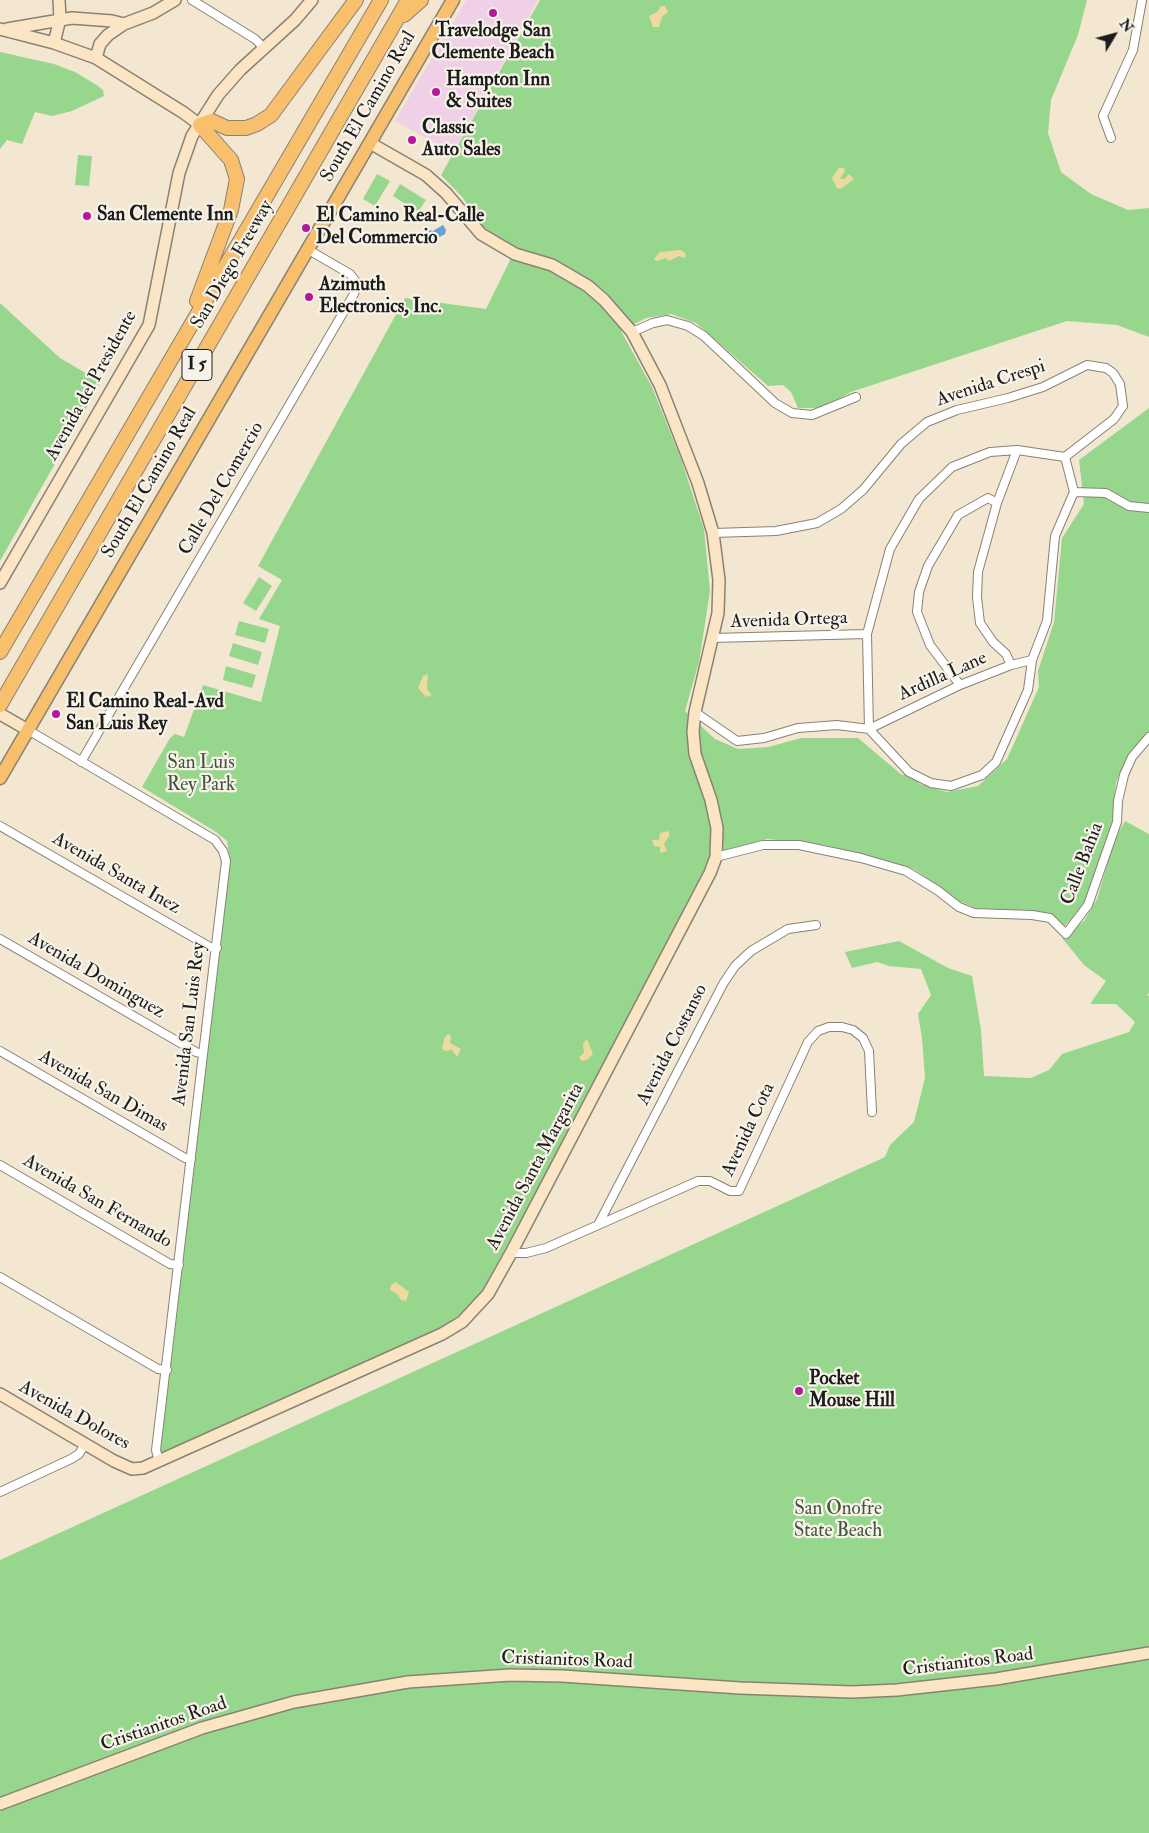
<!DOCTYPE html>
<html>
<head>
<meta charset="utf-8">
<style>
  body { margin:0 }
  #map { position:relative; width:1149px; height:1833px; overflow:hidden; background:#f4e7d1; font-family:"IM FELL Double Pica",serif }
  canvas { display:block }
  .north { position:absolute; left:1089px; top:10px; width:50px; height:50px; -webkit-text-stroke:4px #f7f3e8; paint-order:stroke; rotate:53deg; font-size:14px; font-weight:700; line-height:20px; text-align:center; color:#1c1c1c }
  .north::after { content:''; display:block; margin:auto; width:18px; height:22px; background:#1c1c1c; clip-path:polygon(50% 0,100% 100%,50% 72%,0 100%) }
</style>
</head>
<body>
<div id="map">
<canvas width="1149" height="1833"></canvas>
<div class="north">N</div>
</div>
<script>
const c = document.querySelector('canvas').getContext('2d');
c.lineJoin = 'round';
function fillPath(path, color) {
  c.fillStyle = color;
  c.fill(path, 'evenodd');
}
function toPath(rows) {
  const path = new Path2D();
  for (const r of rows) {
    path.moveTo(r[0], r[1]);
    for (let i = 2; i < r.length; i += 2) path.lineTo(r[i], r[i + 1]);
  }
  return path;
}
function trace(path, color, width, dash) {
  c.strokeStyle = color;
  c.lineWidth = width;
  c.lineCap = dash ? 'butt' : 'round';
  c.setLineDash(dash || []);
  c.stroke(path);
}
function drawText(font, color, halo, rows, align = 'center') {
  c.font = font + ' "IM FELL Double Pica",serif';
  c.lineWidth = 4.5;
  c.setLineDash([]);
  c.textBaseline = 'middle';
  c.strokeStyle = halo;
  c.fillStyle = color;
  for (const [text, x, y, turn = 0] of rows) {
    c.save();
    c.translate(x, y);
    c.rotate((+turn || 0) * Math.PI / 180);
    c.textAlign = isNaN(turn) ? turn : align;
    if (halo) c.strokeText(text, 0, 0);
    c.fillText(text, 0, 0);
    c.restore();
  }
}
fillPath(toPath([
  [466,0,538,0,453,153,395,121]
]), '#efd0e6');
fillPath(toPath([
  [540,0,1087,0,1078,35,1051,100,1048,133,1061,172,1091,194,1128,210,1149,208,1149,337,1117,325,1067,321,851,392,822,408,798,408,791,392,783,385,768,386,696,323,671,314,646,318,621,331,652,387,681,459,704,529,710,591,699,662,685,711,715,739,738,749,768,747,801,738,858,738,902,775,908,774,920,784,947,792,978,786,1007,759,1039,687,1038,671,1054,622,1062,538,1084,504,1079,460,1149,408,1149,734,1133,748,1116,782,1113,818,1092,885,1082,906,1065,926,1049,914,981,910,959,901,914,869,825,845,767,839,710,858,559,1151,477,1300,447,1325,160,1455,230,862,227,841,216,832,142,787,170,738,175,734,184,737,203,685,261,702,280,626,259,619,282,580,258,566,405,298,486,309,515,250,481,225,463,198,441,175],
  [0,52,54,64,75,72,98,86,103,90,104,96,72,111,52,116,35,112,22,144,7,140,0,149],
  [78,155,92,156,89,186,75,185],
  [377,174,390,181,375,206,363,199],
  [400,184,426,200,418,212,393,196],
  [0,303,60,358,101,382,0,561],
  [259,577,272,586,256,611,243,603],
  [239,621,269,629,265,643,235,635],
  [233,643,262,652,258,665,229,656],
  [226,666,256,675,252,688,223,680],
  [1125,821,1149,834,1149,993,1147,995,1149,996,1149,1833,0,1833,0,1560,885,1157,890,1145,914,1122,925,1078,922,1038,918,1014,931,995,921,969,889,966,877,962,852,968,845,952,899,941,948,968,972,976,981,1030,984,1076,1031,1078,1049,1070,1062,1054,1129,1032,1135,1022,1116,1004,1090,1004,1106,981,1084,965,1062,938,1084,921,1097,899,1115,839]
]), '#97d78d');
fillPath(toPath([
  [661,6,665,6,668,12,662,17,659,27,653,27,649,16,657,12],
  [839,168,844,168,845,171,840,179,844,179,849,174,854,179,841,189,837,188,832,178],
  [681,250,686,254,685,258,679,256,669,261,665,258,657,261,654,259,660,252],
  [428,674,427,689,432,695,426,697,418,688,423,676],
  [668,831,670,834,664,844,667,851,660,853,660,847,654,846,652,840,659,840,660,833],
  [448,1034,451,1036,450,1043,461,1049,457,1057,452,1050,445,1051,442,1048,445,1037],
  [587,1039,593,1054,587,1060,582,1061,579,1057,584,1053,583,1044],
  [577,1084,581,1087,578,1094,564,1102,564,1094],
  [396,1282,409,1292,406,1301,401,1300,397,1294,390,1290,391,1285]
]), '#eeda9e');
fillPath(toPath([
  [443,225,446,230,445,234,436,239,423,236,424,229,433,231]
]), '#66a2d7');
const street = toPath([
  [192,0,255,39,265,49],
  [1111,138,1103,116,1133,50,1142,0],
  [632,332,653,323,667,320,688,326,704,336,775,403,792,413,812,415,856,397],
  [1074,492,1106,493,1129,506,1149,508],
  [713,533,776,531,817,523,841,509,863,490,901,444,927,422,957,410,1008,398,1043,387,1087,365,1106,368,1113,373,1120,384,1123,406,1114,419,1065,457],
  [712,638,867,634],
  [1011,665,1006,654,993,642,980,623,977,597,978,572,997,503,1017,450],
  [960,685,930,645,917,612,919,592,928,566,958,515,988,498,997,503],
  [695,712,737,741,764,738,798,728,837,725,869,729,909,772,931,783,951,786,982,775,996,762,1028,690,1032,660,1047,621,1055,536,1074,492],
  [869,729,867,634,890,549,919,499,952,467,990,452,1017,450,1065,457,1074,492],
  [869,729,960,685,1011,665,1032,660],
  [28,730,215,840,223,851,226,861,156,1450,159,1462],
  [81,762,354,294,357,283,350,274,307,249],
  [0,826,210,947,217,948],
  [716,857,763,845,799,845,861,858,906,871,937,890,959,907,974,913,1032,915,1050,918,1066,934,1088,905,1117,822,1118,801,1124,775,1132,757,1149,737],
  [0,939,196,1052,203,1054],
  [0,1051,185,1158,191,1159],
  [0,1165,170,1264,179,1265],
  [599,1223,723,984,735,966,751,951,788,929,816,925],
  [511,1253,526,1253,546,1248,698,1181,710,1181,730,1191,739,1191,808,1042,818,1031,829,1027,842,1027,853,1030,863,1038,869,1051,872,1112],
  [0,1277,158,1369,167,1370],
  [0,1492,71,1459,79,1454,85,1444]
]);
const secondary = toPath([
  [0,29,54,43,96,58,184,113,200,125],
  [7,29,72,18,112,21,124,24],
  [54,43,60,19,59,0],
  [96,58,100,44,108,35,124,24,153,13,175,0],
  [0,583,149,325,179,173,192,136,218,95,240,70,295,20,312,0],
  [0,714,28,730],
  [0,1394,114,1461,132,1469,143,1468,442,1334,462,1322,488,1294,511,1253,710,873,716,857,717,828,711,800,695,754,693,731,695,712,718,613,719,580,713,533,698,483,660,385,632,332,604,300,588,286,552,265,515,254,481,234,446,193,426,175,370,143],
  [0,1804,202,1728,294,1702,408,1682,510,1675,562,1676,740,1688,852,1692,897,1690,996,1679,1149,1653]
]);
const primary = toPath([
  [0,778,453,0]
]);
const highway = toPath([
  [404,15,421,0],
  [197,301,231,210,237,179,231,160,200,125,212,121,227,128,246,128,257,124,271,115,356,0],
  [0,652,381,0],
  [0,705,408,0]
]);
trace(street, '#888276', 10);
trace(secondary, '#888276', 14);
trace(primary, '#888276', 15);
trace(highway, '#888276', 16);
trace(street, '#fff', 8);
trace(secondary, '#fce5c4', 11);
trace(primary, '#f8bf6c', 12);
trace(highway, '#f8bf6c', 14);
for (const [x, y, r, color] of [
  [493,13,5,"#b5179e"],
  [436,92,5,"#b5179e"],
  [412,140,5,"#b5179e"],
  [87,216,5,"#b5179e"],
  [306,228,5,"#b5179e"],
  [309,297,5,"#b5179e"],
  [56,714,5,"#b5179e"],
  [799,1391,5,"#b5179e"]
]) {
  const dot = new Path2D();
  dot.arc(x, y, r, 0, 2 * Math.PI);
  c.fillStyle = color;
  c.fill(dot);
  trace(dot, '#f7f3e8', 2);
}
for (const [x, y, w] of [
  [197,365,30]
]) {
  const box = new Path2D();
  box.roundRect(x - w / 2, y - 15.5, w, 31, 4);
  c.fillStyle = '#f7f3e8';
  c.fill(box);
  trace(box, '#1c1c1c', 1);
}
drawText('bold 18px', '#1c1c1c', null, [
  ["I 5",197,365]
]);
drawText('bold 19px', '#1c1c1c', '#f7f3e8', [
  ["Travelodge San",493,32,"center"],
  ["Clemente Beach",493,54,"center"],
  ["Hampton Inn",446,81],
  ["& Suites",446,103],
  ["Classic",422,129],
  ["Auto Sales",422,151],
  ["San Clemente Inn",97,216],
  ["El Camino Real-Calle",316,217],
  ["Del Commercio",316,239],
  ["Azimuth",319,286],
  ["Electronics, Inc.",319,308],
  ["El Camino Real-Avd",66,703],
  ["San Luis Rey",66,725],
  ["Pocket",809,1380],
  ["Mouse Hill",809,1402]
], 'left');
drawText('19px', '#1c1c1c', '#f7f3e8', [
  ["South El Camino Real",369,107,-60],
  ["San Diego Freeway",233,265,-60],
  ["Avenida Crespi",991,384,-18],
  ["Avenida del Presidente",92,386,-61],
  ["South El Camino Real",150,483,-60],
  ["Calle Del Comercio",222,489,-60],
  ["Avenida Ortega",789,621,-2],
  ["Ardilla Lane",943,677,-24],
  ["Calle Bahia",1083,864,-69],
  ["Avenida Santa Inez",116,874,30],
  ["Avenida Dominguez",96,976,30],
  ["Avenida San Luis Rey",190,1024,-83],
  ["Avenida Costanso",673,1045,-63],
  ["Avenida San Dimas",103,1092,30],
  ["Avenida Cota",749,1130,-65],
  ["Avenida Santa Margarita",536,1167,-62],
  ["Avenida San Fernando",97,1202,30],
  ["Avenida Dolores",74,1416,29],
  ["Cristianitos Road",567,1661,2],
  ["Cristianitos Road",968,1663,-7],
  ["Cristianitos Road",164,1725,-19]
]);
drawText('19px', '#41543e', '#f7f3e8', [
  ["San Luis",201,764],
  ["Rey Park",201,786],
  ["San Onofre",838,1510],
  ["State Beach",838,1532]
]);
</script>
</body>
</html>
